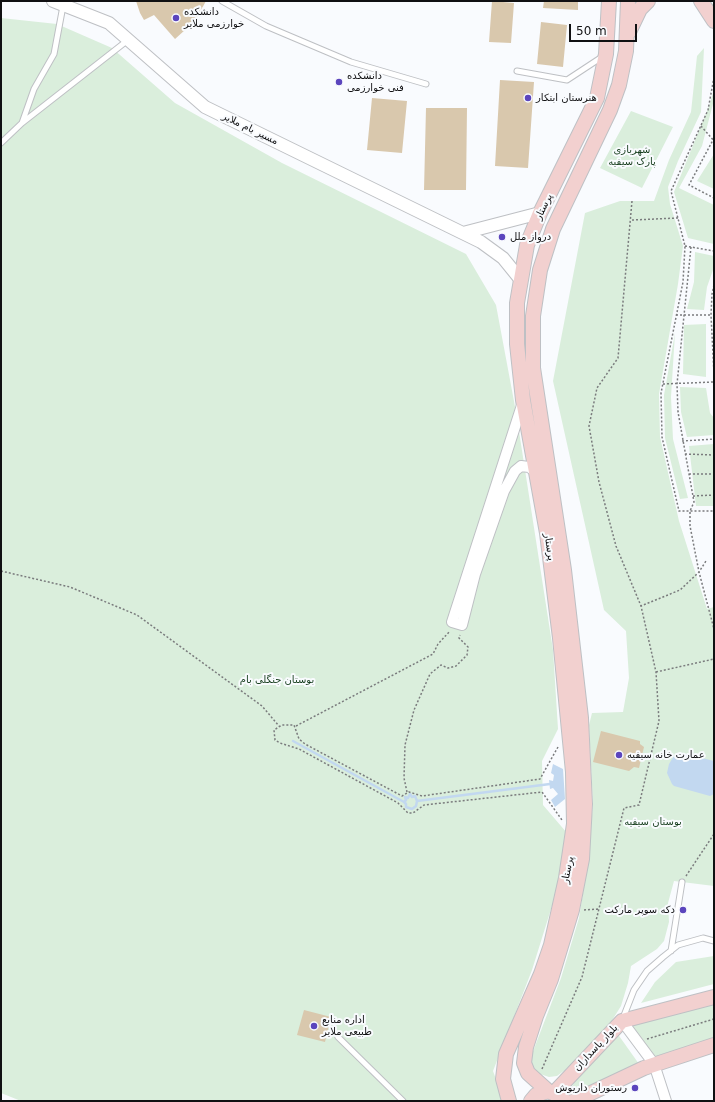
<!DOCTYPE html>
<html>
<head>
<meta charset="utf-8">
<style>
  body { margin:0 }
  #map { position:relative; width:715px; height:1102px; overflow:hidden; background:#f9fbfe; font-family:"DejaVu Sans",sans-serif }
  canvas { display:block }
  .frame { position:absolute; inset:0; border:2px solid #101012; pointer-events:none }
  .scale { position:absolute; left:569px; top:24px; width:68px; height:18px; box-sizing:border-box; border:2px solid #101012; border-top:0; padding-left:5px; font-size:12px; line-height:14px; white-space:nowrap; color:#101012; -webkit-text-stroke:3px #f9fbfe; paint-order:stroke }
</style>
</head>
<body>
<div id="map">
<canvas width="715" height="1102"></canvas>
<div class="frame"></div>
<div class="scale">50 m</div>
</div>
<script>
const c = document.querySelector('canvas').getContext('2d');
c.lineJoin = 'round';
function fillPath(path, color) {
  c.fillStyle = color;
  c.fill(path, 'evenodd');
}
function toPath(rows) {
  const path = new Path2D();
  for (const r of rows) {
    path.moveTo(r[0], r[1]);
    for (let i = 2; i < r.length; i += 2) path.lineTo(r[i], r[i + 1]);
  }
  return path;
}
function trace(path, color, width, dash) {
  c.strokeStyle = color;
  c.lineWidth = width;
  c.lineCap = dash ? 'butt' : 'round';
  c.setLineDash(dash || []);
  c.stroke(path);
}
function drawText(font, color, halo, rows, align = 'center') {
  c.font = font + ' "DejaVu Sans",Cairo,sans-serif';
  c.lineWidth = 4;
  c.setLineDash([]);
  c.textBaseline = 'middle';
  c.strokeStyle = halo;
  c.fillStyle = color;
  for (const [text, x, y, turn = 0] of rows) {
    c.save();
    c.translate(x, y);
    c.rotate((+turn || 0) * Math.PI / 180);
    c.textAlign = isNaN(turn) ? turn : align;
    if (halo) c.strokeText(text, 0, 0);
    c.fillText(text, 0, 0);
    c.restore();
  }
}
fillPath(toPath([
  [1,18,57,24,112,48,175,103,282,163,466,254,496,305,516,412,553,650,558,729,542,761,543,805,567,833,556,893,532,970,493,1071,504,1101,21,1101,1,1093],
  [704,48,701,112,678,161,668,187,670,204,683,246,678,284,659,394,660,437,679,521,707,609,714,607,714,886,674,881,668,903,669,922,664,941,657,949,631,966,628,983,621,1006,611,1022,565,1070,557,1076,549,1077,540,1074,535,1070,532,1064,532,1054,561,978,579,918,588,862,593,804,589,725,592,713,623,712,629,678,626,631,604,610,553,381,585,213,620,201,654,201,669,160,691,112,697,56],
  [714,90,714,100,702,146,679,188,714,205,714,244,688,238,674,192,709,106],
  [631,111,673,127,642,188,600,168],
  [714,154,714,189,697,181],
  [695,252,714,256,714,267,707,287,704,310,687,309,694,282],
  [706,324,706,377,683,374,684,325],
  [675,333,671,397,673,439,688,498,680,499,665,438,664,395],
  [680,387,706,388,710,413,714,418,714,435,687,437,681,412],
  [714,444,714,506,696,506,689,446],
  [714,956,714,984,641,1003,655,982,676,962],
  [714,1001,714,1040,655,1058,629,1023],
  [617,1033,639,1064,581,1091,570,1089,577,1079]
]), '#daeedc');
fillPath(toPath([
  [682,753,714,761,714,794,710,796,674,786,672,784,667,773,669,764,674,756],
  [553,764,563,769,565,799,555,807,551,800,558,794,553,788,550,789,549,780,553,781,554,775,551,773]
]), '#c2d8f0');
trace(toPath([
  [293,741,404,802],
  [417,801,416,806,412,809,406,807,406,804,404,802,406,800,405,797,408,798,410,794,412,797,415,796,417,801,550,784]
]), '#c2d8f0', 2.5);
fillPath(toPath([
  [136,1,206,1,195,21,175,39,154,15,144,20,140,13],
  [492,1,514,3,511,43,489,42],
  [544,1,578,1,578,10,543,8],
  [541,22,567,25,563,67,537,64],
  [500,80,534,82,528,168,495,166],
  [372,98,407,101,402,153,367,150],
  [426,108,467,108,466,190,424,190],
  [601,731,640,741,640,744,644,747,639,768,634,767,629,771,593,762],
  [304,1010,331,1017,325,1042,297,1035]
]), '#d9c8ad');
const service = toPath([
  [222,1,266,26,351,62,426,84],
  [517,71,567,80,602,57],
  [22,123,128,40],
  [1,143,22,123,34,89,54,54,63,6],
  [671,951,682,882],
  [623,1018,634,990,647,971,663,957,678,945,703,938,714,941],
  [338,1037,403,1101]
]);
const minor = toPath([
  [523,402,452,622,462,625,475,574,504,491,515,471,521,466,529,467,537,473],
  [622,1021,654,1064,666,1101]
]);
const tertiary = toPath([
  [53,1,109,23,205,107,481,242,503,258,520,279],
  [463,233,540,213]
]);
const secondary = toPath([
  [701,1,714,21],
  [629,32,640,9,648,1],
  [548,1091,528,1073,524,1063,526,1047,536,1016,551,979,572,910,582,859,585,804,581,718,564,570,533,368,533,316,540,270,553,229,610,110,619,85,626,51,628,1],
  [554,1093,622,1021,714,997],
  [509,1101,503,1079,506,1054,541,974,551,945,566,878,574,824,573,772,560,638,547,533,523,400,517,344,517,303,527,245,540,213,597,98,606,54,609,1],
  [531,1101,536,1095,548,1091,560,1096,565,1101],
  [574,1101,644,1068,714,1045]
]);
trace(service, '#bec0c4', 7);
trace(minor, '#bec0c4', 12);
trace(tertiary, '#bec0c4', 14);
trace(secondary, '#bec0c4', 16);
trace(toPath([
  [714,77,708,110,671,191,685,246,683,282,661,393,662,437,679,511,714,511],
  [701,126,714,141],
  [714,138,689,185,714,198],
  [632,201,618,358,597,388,589,426,599,482,616,546,641,606],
  [632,220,678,218],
  [685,246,714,251],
  [691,247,677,384,678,412,694,502,690,511,690,526,699,572,714,629],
  [714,285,712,294,711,315,714,374],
  [676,315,711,315],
  [663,384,714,382],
  [682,441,714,439],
  [685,454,714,455],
  [689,474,714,474],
  [693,496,714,495],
  [1,571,70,587,137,615,262,706,279,726],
  [656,672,714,659],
  [296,726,433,654,438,644,450,631],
  [558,747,540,779,422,796,409,792,402,796,305,744,299,739,294,725,282,725,274,730,275,740,280,743,299,749,398,803,408,813,413,813,424,805,542,792,562,820],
  [407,792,404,778,405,745,414,710,430,674,441,665,448,668,456,666,467,655,468,647,459,638,460,635],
  [686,876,714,834],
  [584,910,598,909],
  [647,1039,714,1019],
  [542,1069,582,977,624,808,639,805,659,721,656,672,641,606,680,590,699,572,706,561]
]), '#7a7b7d', 1.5, [2, 2]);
trace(service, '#fff', 5);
trace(minor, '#fff', 10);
trace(tertiary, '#fff', 12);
trace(secondary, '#f2d0cf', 14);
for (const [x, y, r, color] of [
  [176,18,4,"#5b45bd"],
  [339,82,4,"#5b45bd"],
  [528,98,4,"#5b45bd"],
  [502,237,4,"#5b45bd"],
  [619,755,4,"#5b45bd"],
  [683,910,4,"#5b45bd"],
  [314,1026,4,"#5b45bd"],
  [635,1088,4,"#5b45bd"]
]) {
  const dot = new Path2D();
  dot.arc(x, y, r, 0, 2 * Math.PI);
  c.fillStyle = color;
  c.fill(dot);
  trace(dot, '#f9fbfe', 1.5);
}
drawText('10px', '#101012', '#f9fbfe', [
  ["دانشکده",184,12],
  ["خوارزمی ملایر",184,24],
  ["دانشکده",347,76],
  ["فنی خوارزمی",347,88],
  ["هنرستان ابتکار",536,98],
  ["درواز ملل",510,237],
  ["عمارت خانه سیفیه",627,755],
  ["دکه سوپر مارکت",675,910,"right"],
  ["اداره منابع",322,1020],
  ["طبیعی ملایر",322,1032],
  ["رستوران داریوش",627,1088,"right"]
], 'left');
drawText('10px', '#101012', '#f9fbfe', [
  ["مسیر بام ملایر",250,129,26],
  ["پرستار",544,207,-64],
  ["پرستار",549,547,82],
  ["پرستار",568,870,-79],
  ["بلوار پاسداران",596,1048,-47]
]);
drawText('10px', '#173e1e', '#f9fbfe', [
  ["شهربازی",632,150],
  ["پارک سیفیه",632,162],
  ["بوستان جنگلی بام",277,680],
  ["بوستان سیفیه",653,822]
]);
</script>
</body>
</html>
